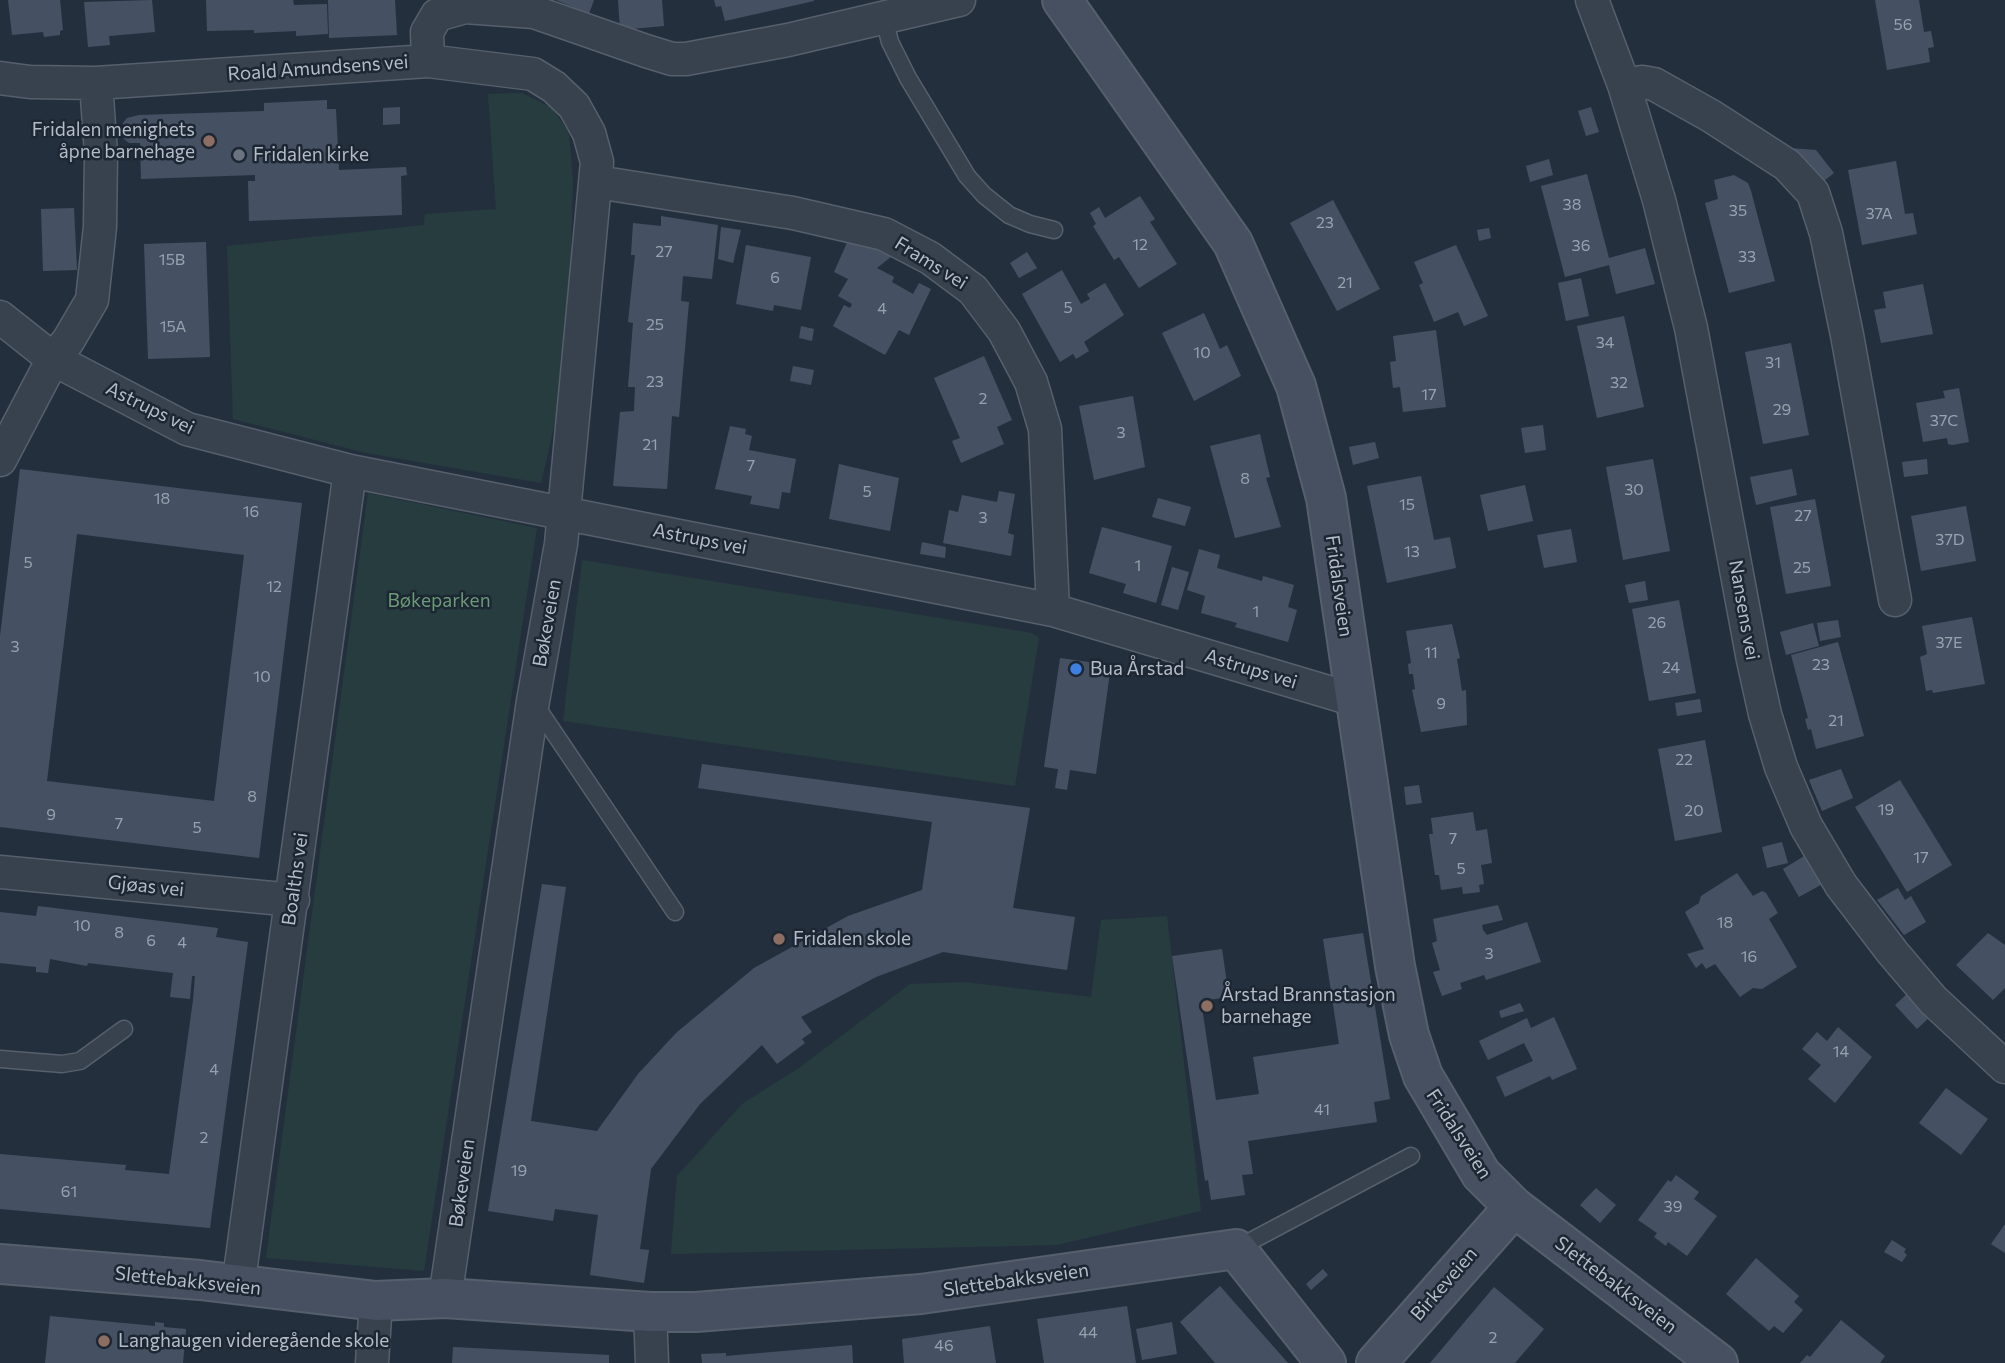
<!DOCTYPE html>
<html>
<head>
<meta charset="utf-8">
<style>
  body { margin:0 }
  canvas { display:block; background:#242f3e }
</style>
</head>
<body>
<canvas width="2005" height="1363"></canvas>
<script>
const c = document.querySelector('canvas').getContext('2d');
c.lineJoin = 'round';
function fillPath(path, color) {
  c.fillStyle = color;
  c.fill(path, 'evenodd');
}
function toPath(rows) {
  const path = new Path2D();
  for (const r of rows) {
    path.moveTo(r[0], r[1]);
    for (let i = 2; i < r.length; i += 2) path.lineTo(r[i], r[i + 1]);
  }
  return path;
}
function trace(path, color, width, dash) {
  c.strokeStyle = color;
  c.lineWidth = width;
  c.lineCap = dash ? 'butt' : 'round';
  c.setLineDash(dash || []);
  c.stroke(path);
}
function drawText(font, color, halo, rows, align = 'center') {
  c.font = font + ' Commissioner,sans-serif';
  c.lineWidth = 5;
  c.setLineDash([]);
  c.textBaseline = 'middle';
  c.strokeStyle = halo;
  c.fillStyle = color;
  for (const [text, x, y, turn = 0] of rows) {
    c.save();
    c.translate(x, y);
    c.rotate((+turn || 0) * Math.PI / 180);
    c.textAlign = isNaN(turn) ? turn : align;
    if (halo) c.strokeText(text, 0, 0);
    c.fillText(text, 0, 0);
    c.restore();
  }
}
fillPath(toPath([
  [522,93,552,108,569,133,573,180,568,367,541,483,366,453,233,419,227,246,424,225,425,214,496,209,488,94],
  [368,493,537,528,424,1271,266,1258],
  [582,560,1032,633,1039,638,1015,786,563,721],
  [1167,916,1201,1211,1057,1245,671,1254,677,1176,742,1104,799,1068,910,984,964,982,1091,997,1101,920]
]), '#263c3f');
fillPath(toPath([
  [8,0,60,0,63,30,60,31,60,35,44,37,43,32,12,35],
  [152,0,155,32,109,36,110,45,88,47,84,2],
  [206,0,293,0,294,5,327,4,328,34,296,36,296,31,254,33,254,30,207,31],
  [328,0,395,0,397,35,329,38],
  [556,0,594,0,589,14],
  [618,0,662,0,664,26,620,30],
  [714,0,814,0,814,1,725,21,721,6,716,7],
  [1875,0,1919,0,1924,32,1931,31,1934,47,1928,48,1930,62,1887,70],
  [327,100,327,109,336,109,339,170,406,167,407,175,401,176,402,215,249,221,248,181,255,181,255,175,141,179,140,143,129,143,124,139,123,123,127,118,139,115,264,111,264,103],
  [400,107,400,124,383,125,383,108],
  [1591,107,1599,132,1586,136,1578,111],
  [1790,148,1816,150,1834,173,1820,184],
  [1549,159,1553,175,1530,182,1526,166],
  [1896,161,1905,214,1913,213,1917,234,1862,245,1848,170],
  [1587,174,1609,258,1645,248,1655,284,1616,294,1609,265,1565,277,1541,186],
  [1734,175,1748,183,1751,191,1775,281,1729,293,1705,203,1718,199,1714,180],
  [1140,196,1155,219,1150,222,1177,264,1139,288,1119,257,1114,260,1093,226,1096,224,1090,213,1099,207,1105,218],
  [1333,200,1380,289,1337,311,1290,223],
  [74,208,77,270,43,271,41,209],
  [661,216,718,225,712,279,683,276,681,301,689,302,679,417,672,416,667,489,613,486,620,412,634,411,635,387,628,387,633,323,628,322,635,255,631,255,633,223,661,226],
  [721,227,741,230,733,263,718,259],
  [1489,228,1491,238,1479,241,1477,230],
  [850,236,892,256,877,268,894,277,892,282,913,294,919,283,931,289,909,335,899,330,885,355,833,326,844,305,850,308,852,304,838,296,848,279,834,272],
  [206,242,210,357,148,359,144,244],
  [746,245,811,257,801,310,774,305,773,311,736,304],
  [1456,245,1488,316,1464,326,1458,312,1434,322,1419,285,1423,283,1414,262],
  [1027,252,1037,268,1019,278,1010,263],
  [1062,270,1081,304,1090,299,1087,294,1105,283,1124,315,1084,342,1089,351,1076,359,1073,354,1060,362,1022,294],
  [1581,278,1589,316,1566,321,1558,283],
  [1923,284,1933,334,1881,343,1874,310,1886,308,1883,292],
  [1204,313,1220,349,1227,345,1241,376,1194,401,1162,333],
  [1624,316,1644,407,1597,418,1577,326],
  [801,326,814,329,812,341,799,338],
  [1436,330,1446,407,1403,412,1400,387,1393,388,1390,362,1396,361,1393,336],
  [1791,343,1809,435,1763,444,1745,352],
  [984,356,1012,420,997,427,1004,444,961,463,952,441,960,438,934,378],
  [793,366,814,370,811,385,790,381],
  [1959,388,1969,442,1952,445,1948,444,1947,438,1923,442,1916,403,1945,398,1943,391],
  [1133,396,1145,467,1094,480,1079,406],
  [1543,425,1546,450,1525,453,1521,428],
  [730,426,746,429,745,434,752,436,749,450,796,459,790,493,782,492,779,509,750,504,752,496,715,489],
  [1260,434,1270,477,1266,478,1281,527,1235,538,1210,446],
  [1375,442,1379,458,1353,465,1349,447],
  [1653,459,1670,551,1623,560,1606,467],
  [1927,459,1928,474,1904,477,1902,462],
  [839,464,899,478,890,531,829,519],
  [20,469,302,503,259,858,0,827,0,636],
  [77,534,244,555,214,801,47,781],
  [1792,469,1797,495,1756,505,1750,477],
  [1421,476,1434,540,1450,537,1456,568,1387,583,1367,486],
  [1525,485,1533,521,1488,531,1480,495],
  [999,491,1015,494,1008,533,1014,535,1011,556,943,543,949,510,958,512,962,495,997,502],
  [1158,498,1191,507,1185,526,1152,517],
  [1815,499,1831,586,1786,594,1770,507],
  [1966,506,1976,561,1921,571,1911,516],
  [1102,527,1172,546,1156,603,1123,593,1126,584,1089,573],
  [1571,529,1577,562,1544,568,1537,535],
  [922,542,946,547,945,558,920,554],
  [1199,549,1220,555,1217,568,1262,581,1263,576,1294,585,1288,607,1297,610,1288,642,1235,627,1237,623,1201,613,1205,596,1187,590],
  [1172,567,1189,572,1178,610,1161,605],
  [1645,581,1648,600,1629,603,1625,585],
  [1679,600,1696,693,1649,701,1632,609],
  [1972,617,1985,684,1933,693,1932,690,1926,691,1920,657,1927,654,1922,626],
  [1838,620,1841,637,1820,641,1817,623],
  [1813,623,1819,646,1786,655,1780,632],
  [1452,624,1460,658,1457,659,1462,691,1466,690,1467,725,1421,732,1412,690,1415,689,1413,674,1409,674,1408,664,1411,663,1406,631],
  [1838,642,1864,736,1816,749,1811,729,1808,730,1805,719,1808,718,1791,655],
  [1060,658,1111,665,1096,774,1070,770,1067,790,1055,788,1058,769,1044,767],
  [1700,699,1702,712,1677,716,1675,703],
  [1705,740,1722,832,1675,841,1658,749],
  [702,764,1030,808,1013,908,1075,917,1067,970,943,952,876,977,801,1017,812,1032,802,1039,805,1043,777,1064,762,1045,700,1104,651,1169,640,1249,649,1250,644,1283,590,1275,598,1215,555,1209,553,1221,488,1211,542,884,566,887,531,1121,597,1131,638,1074,676,1033,754,968,848,916,922,890,932,822,698,788],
  [1841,769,1853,798,1822,811,1809,780],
  [1900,780,1952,865,1907,892,1855,807],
  [1419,785,1422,803,1406,805,1404,787],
  [1473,812,1476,831,1487,829,1492,863,1481,865,1484,884,1479,885,1480,892,1463,894,1462,887,1441,890,1439,875,1435,875,1429,834,1433,834,1431,818],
  [1782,842,1788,863,1767,868,1762,847],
  [1809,853,1826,882,1799,897,1783,869],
  [1737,873,1753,896,1762,891,1766,893,1778,913,1769,919,1797,967,1762,989,1753,988,1740,997,1715,964,1706,969,1702,963,1696,968,1687,954,1704,949,1685,912,1699,903,1701,896],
  [1898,888,1905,900,1911,896,1926,922,1904,935,1877,900],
  [1498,905,1503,920,1482,925,1483,930,1487,935,1527,922,1541,962,1486,980,1484,975,1460,983,1462,989,1442,996,1433,972,1440,970,1432,943,1437,941,1433,919],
  [38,906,218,928,216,937,248,942,210,1228,0,1209,0,1154,126,1165,125,1170,169,1174,193,1000,195,976,192,976,190,999,170,997,173,973,88,963,87,966,50,959,48,973,36,972,36,967,0,963,0,912,36,916],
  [1363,933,1390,1099,1374,1102,1377,1122,1248,1141,1253,1174,1242,1175,1245,1195,1211,1200,1208,1180,1205,1181,1172,956,1222,949,1229,997,1201,1001,1216,1100,1259,1094,1253,1057,1339,1044,1323,939],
  [1988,933,2005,945,2005,988,1993,1000,1956,965],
  [1910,991,1932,1015,1917,1029,1895,1005],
  [1520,1003,1524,1011,1501,1018,1499,1011],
  [1554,1017,1577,1069,1552,1080,1550,1076,1505,1097,1496,1077,1533,1061,1524,1043,1488,1060,1479,1041,1527,1018,1531,1028],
  [1838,1027,1872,1057,1835,1103,1808,1079,1821,1065,1802,1049,1817,1032,1827,1041],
  [1946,1088,1988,1119,1961,1155,1919,1123],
  [1676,1175,1699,1192,1694,1199,1717,1216,1687,1256,1668,1242,1666,1246,1654,1237,1657,1233,1638,1220,1668,1180,1671,1182],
  [1596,1188,1616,1205,1600,1223,1580,1205],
  [2005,1224,2005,1253,1991,1244],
  [1892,1240,1906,1249,1904,1252,1907,1255,1902,1262,1884,1252],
  [1756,1258,1799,1296,1794,1302,1803,1310,1783,1333,1774,1326,1769,1331,1726,1294],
  [1323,1269,1328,1275,1311,1290,1306,1284],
  [1220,1286,1288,1363,1215,1363,1180,1322],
  [1494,1287,1544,1329,1515,1363,1430,1363],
  [1127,1306,1136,1363,1044,1363,1037,1319],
  [50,1316,155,1326,155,1322,164,1323,164,1327,186,1329,183,1363,45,1363],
  [1841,1320,1885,1356,1880,1363,1800,1363,1807,1355,1810,1357],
  [1172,1322,1177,1354,1142,1360,1136,1329],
  [990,1326,996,1363,904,1363,902,1339],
  [852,1345,853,1363,702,1363,701,1354,726,1353,726,1356],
  [453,1347,609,1355,609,1363,452,1363]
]), '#455162');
const lane = toPath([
  [884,19,890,42,908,78,967,176,984,195,1009,215,1030,224,1054,230],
  [534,703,675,912],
  [0,1059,62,1064,80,1061,124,1029],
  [1236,1249,1411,1156]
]);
const street = toPath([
  [1592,0,1624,85,1659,200,1691,328,1753,660,1765,714,1781,767,1806,826,1841,885,1893,953,1933,1000,2005,1067],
  [428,61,533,74,554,87,574,106,589,133,597,162,561,544,533,701,445,1298],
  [0,78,30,82,96,83,428,61,427,32,437,15,465,7,534,12,646,51,672,59,686,59,788,40,959,0],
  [1624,85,1642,82,1654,84,1711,116,1787,165,1813,193,1826,233,1847,335,1895,600],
  [597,182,793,213,884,234,930,258,973,290,1004,331,1031,382,1045,429,1053,610],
  [0,317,53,359,187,429,350,471,1053,610,1355,700],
  [0,460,53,359,68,341,92,300,100,227,101,153,96,83],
  [0,872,293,900],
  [238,1287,350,471],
  [650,1312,652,1363],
  [372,1363,376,1301]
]);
const secondary = toPath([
  [1062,0,1233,243,1296,386,1326,498,1395,966,1409,1035,1423,1076,1481,1174,1514,1207,1718,1363],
  [0,1264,200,1280,376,1301,445,1298,650,1312,696,1312,921,1294,1236,1249,1326,1363],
  [1376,1363,1514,1207]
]);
trace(lane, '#565f6c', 19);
trace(street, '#565f6c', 35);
trace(secondary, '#565f6c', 42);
trace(lane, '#38414e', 16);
trace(street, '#38414e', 32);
trace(secondary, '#465061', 38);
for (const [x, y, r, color] of [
  [209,141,7,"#8d6e63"],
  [239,155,7,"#6b7280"],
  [1076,669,7,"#3f7fe0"],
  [779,939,7,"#8d6e63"],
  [1207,1006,7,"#8d6e63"],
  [104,1341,7,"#8d6e63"]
]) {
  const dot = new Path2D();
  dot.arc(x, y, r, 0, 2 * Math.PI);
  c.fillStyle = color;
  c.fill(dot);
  trace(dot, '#1d2633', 2.5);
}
drawText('16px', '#98a1af', null, [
  ["56",1903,25],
  ["38",1572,205],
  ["35",1738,211],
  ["37A",1879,214],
  ["23",1325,223],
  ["12",1140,245],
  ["36",1581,246],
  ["27",664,252],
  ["33",1747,257],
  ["15B",172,260],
  ["6",775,278],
  ["21",1345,283],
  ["5",1068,308],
  ["4",882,309],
  ["25",655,325],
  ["15A",173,327],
  ["34",1605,343],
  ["10",1202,353],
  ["31",1773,363],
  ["23",655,382],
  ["32",1619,383],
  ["17",1429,395],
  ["2",983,399],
  ["29",1782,410],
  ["37C",1944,421],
  ["3",1121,433],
  ["21",650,445],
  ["7",751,466],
  ["8",1245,479],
  ["30",1634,490],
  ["5",867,492],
  ["18",162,499],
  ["15",1407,505],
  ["16",251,512],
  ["27",1803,516],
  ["3",983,518],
  ["37D",1950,540],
  ["13",1412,552],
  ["5",28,563],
  ["1",1138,566],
  ["25",1802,568],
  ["12",274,587],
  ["1",1256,612],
  ["26",1657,623],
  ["37E",1949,643],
  ["3",15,647],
  ["11",1431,653],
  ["23",1821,665],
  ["24",1671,668],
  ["10",262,677],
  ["9",1441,704],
  ["21",1836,721],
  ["22",1684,760],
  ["8",252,797],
  ["19",1886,810],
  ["20",1694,811],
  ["9",51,815],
  ["7",119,824],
  ["5",197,828],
  ["7",1453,839],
  ["17",1921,858],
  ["5",1461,869],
  ["18",1725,923],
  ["10",82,926],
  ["8",119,933],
  ["6",151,941],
  ["4",182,943],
  ["3",1489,954],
  ["16",1749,957],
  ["14",1841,1052],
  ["4",214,1070],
  ["41",1322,1110],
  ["2",204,1138],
  ["19",519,1171],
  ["61",69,1192],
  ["39",1673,1207],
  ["44",1088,1333],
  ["2",1493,1338],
  ["46",944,1346]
]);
drawText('19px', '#b4bcc9', '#1d2633', [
  ["Roald Amundsens vei",318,68,-4],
  ["Frams vei",931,263,32],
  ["Astrups vei",150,408,26],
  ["Astrups vei",700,539,11],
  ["Fridalsveien",1339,586,82],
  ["Nansens vei",1744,610,80],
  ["Bøkeveien",547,623,-80],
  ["Astrups vei",1251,669,17],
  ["Boalths vei",295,879,-82],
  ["Gjøas vei",146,886,6],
  ["Fridalsveien",1459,1134,57],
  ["Bøkeveien",462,1183,-82],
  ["Slettebakksveien",1016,1280,-8],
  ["Slettebakksveien",188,1281,6],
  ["Birkeveien",1444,1284,-49],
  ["Slettebakksveien",1616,1285,37]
]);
drawText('19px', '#b4bcc9', '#1d2633', [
  ["Fridalen menighets",195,130,"right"],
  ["åpne barnehage",195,152,"right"],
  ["Fridalen kirke",253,155],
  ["Bua Årstad",1090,669],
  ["Fridalen skole",793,939],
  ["Årstad Brannstasjon",1221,995],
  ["barnehage",1221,1017],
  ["Langhaugen videregående skole",118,1341]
], 'left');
drawText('19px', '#6b9a76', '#1d2633', [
  ["Bøkeparken",439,601]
]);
</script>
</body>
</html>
